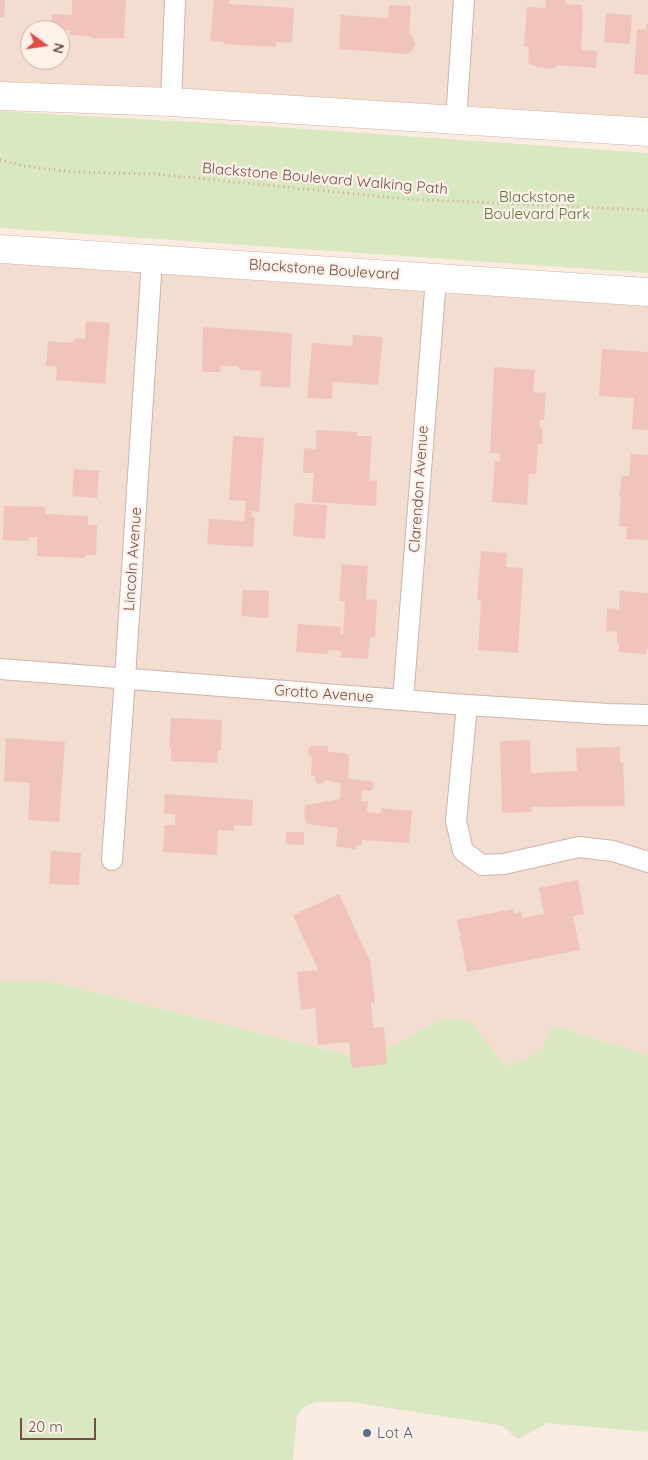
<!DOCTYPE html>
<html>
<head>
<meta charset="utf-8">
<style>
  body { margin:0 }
  #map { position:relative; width:648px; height:1460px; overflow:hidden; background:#fbece2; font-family:Quicksand,sans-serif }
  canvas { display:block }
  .north { position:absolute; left:20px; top:20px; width:50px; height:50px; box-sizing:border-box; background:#fff1e8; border:1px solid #c7b0a8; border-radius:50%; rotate:104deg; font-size:14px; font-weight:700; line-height:20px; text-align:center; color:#724f49 }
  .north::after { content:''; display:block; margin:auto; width:18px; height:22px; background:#e34b49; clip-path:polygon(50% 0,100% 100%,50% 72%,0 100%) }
  .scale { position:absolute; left:20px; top:1418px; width:76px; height:22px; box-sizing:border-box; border:2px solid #724f49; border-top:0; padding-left:6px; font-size:15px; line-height:18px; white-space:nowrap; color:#724f49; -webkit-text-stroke:4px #fff1e8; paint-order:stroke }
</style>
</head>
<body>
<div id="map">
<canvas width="648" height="1460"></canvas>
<div class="north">N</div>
<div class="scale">20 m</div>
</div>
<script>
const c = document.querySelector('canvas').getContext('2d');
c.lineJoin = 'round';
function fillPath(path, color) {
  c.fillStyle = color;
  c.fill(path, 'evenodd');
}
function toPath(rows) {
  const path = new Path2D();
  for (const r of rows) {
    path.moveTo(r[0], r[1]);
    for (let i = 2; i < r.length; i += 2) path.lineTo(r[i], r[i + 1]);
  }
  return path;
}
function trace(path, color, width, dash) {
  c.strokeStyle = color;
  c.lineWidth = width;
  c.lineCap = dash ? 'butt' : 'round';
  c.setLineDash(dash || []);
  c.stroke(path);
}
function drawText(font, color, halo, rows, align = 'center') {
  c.font = font + ' Quicksand,sans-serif';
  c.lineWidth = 4.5;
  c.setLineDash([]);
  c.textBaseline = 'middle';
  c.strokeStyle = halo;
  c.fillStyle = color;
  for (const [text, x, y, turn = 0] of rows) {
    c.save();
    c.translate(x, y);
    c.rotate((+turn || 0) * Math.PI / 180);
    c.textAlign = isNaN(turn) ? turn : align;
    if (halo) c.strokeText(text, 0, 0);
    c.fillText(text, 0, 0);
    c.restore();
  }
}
fillPath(toPath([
  [0,0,648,0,648,135,0,101],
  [30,30,60,30,60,60,30,60],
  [0,251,648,294,648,1055,553,1025,544,1046,528,1059,505,1066,471,1021,443,1018,394,1046,347,1055,54,982,0,982]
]), '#f3dcd0');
fillPath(toPath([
  [0,111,262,126,648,153,648,273,0,228],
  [0,982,54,982,347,1055,394,1046,443,1018,471,1021,505,1066,528,1059,544,1046,552,1025,648,1055,648,1432,548,1423,518,1439,502,1426,486,1423,351,1402,316,1402,305,1406,297,1416,293,1460,0,1460]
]), '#d9e8c1');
fillPath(toPath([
  [0,0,5,0,4,17,0,17],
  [72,0,126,0,124,38,93,38,89,36,69,35,70,30,51,30,52,14,72,15],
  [214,0,230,0,229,4,294,8,292,43,276,42,276,47,223,44,223,42,210,41],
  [546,0,566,0,566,4,582,5,582,13,583,13,581,50,597,51,596,68,557,65,557,67,553,67,553,69,536,67,536,66,528,63,529,47,524,46,527,7,545,8],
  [389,5,411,6,409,35,412,35,415,44,411,52,409,52,408,54,339,49,341,15,388,18],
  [606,13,632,15,630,44,604,42],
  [647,24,648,24,648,75,634,74,637,29,646,30],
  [86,321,110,323,105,384,56,380,57,367,46,366,48,341,72,343,76,338,85,339],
  [203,327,292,333,290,388,260,386,261,371,241,370,237,366,221,366,220,372,202,372],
  [353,335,383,337,378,385,333,382,332,399,307,398,312,343,352,346],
  [602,349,648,352,648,430,632,429,634,398,599,396],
  [494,367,535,370,533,392,546,393,544,420,540,420,540,427,543,428,542,445,538,444,536,474,529,473,527,505,492,502,495,461,500,461,500,453,490,453],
  [316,430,357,432,357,436,372,436,369,480,377,481,376,506,312,502,314,473,303,473,304,448,316,449],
  [233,436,264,438,259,512,252,511,252,517,255,517,253,547,207,544,209,519,244,521,246,501,229,500],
  [631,454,648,455,648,540,626,539,627,527,619,526,621,497,619,497,622,476,629,476],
  [74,469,99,471,97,498,72,496],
  [295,503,327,505,325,539,293,536],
  [4,506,45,507,45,514,88,516,88,525,97,525,96,555,85,555,85,558,37,556,37,537,29,537,29,541,3,540],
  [481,551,507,553,506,567,523,568,518,653,478,650,481,600,477,600],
  [342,564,368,566,366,599,377,600,375,638,370,637,368,659,341,657,342,651,328,650,328,654,296,652,298,624,341,627,340,634,343,634,345,601,339,601],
  [243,590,269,591,268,618,241,616],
  [620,591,648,593,648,645,646,654,619,652,619,643,617,643,617,632,606,631,607,608,619,609],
  [171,718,222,720,221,751,218,750,217,763,171,761,171,748,169,748],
  [6,738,65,742,59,822,28,820,30,783,4,781],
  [530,740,531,773,577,771,576,748,620,747,620,762,623,762,625,806,531,807,532,812,502,813,500,741],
  [312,746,328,746,328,752,346,753,349,755,348,779,371,781,374,784,373,788,371,791,362,790,361,801,368,801,367,812,381,813,381,808,412,811,409,843,362,840,362,845,356,845,356,849,336,847,338,828,307,824,304,815,305,805,340,799,341,784,326,780,322,783,318,784,315,781,315,776,311,775,312,757,308,754,308,749],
  [165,794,253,800,252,826,234,825,234,831,218,830,217,855,163,852,165,825,175,825,175,814,164,813],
  [286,832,304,832,304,845,286,844],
  [51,851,81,853,79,885,49,884],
  [578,880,584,914,573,916,580,950,467,972,457,920,513,909,514,914,521,912,522,918,544,914,539,888],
  [339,894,370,961,375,1003,371,1003,373,1028,384,1027,387,1064,352,1068,349,1042,318,1045,315,1008,301,1010,297,972,318,970,293,915]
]), '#f0c4ba');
const street = toPath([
  [171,102,175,0],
  [456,120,464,0],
  [0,669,467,705,608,714,648,715],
  [403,700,436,278],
  [467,705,456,821,463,851,482,865,504,864,579,847,613,851,648,862],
  [112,860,125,678,152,259]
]);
const secondary = toPath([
  [0,96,171,102,648,132],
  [0,249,648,292]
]);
trace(street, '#ceb4ac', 22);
trace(secondary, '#d1b2a9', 29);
trace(toPath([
  [0,160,25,166,71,172,154,174,406,199,648,210]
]), '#d5a79e', 3, [1, 4]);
trace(street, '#fff', 20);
trace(secondary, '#fff', 28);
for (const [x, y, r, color] of [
  [367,1433,5,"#5c6f8a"]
]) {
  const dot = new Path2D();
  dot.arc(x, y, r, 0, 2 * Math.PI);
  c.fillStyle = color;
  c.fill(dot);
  trace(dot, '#fff1e8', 2);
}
drawText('15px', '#724f49', '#fff1e8', [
  ["Blackstone Boulevard Walking Path",325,179,5],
  ["Blackstone Boulevard",324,270,4],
  ["Clarendon Avenue",419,489,-86],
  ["Lincoln Avenue",133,559,-86],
  ["Grotto Avenue",324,694,4]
]);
drawText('15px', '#59723f', '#fff1e8', [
  ["Blackstone",537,197],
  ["Boulevard Park",537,214]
]);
drawText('15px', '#4e5e75', '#fff1e8', [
  ["Lot A",377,1433]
], 'left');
</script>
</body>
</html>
